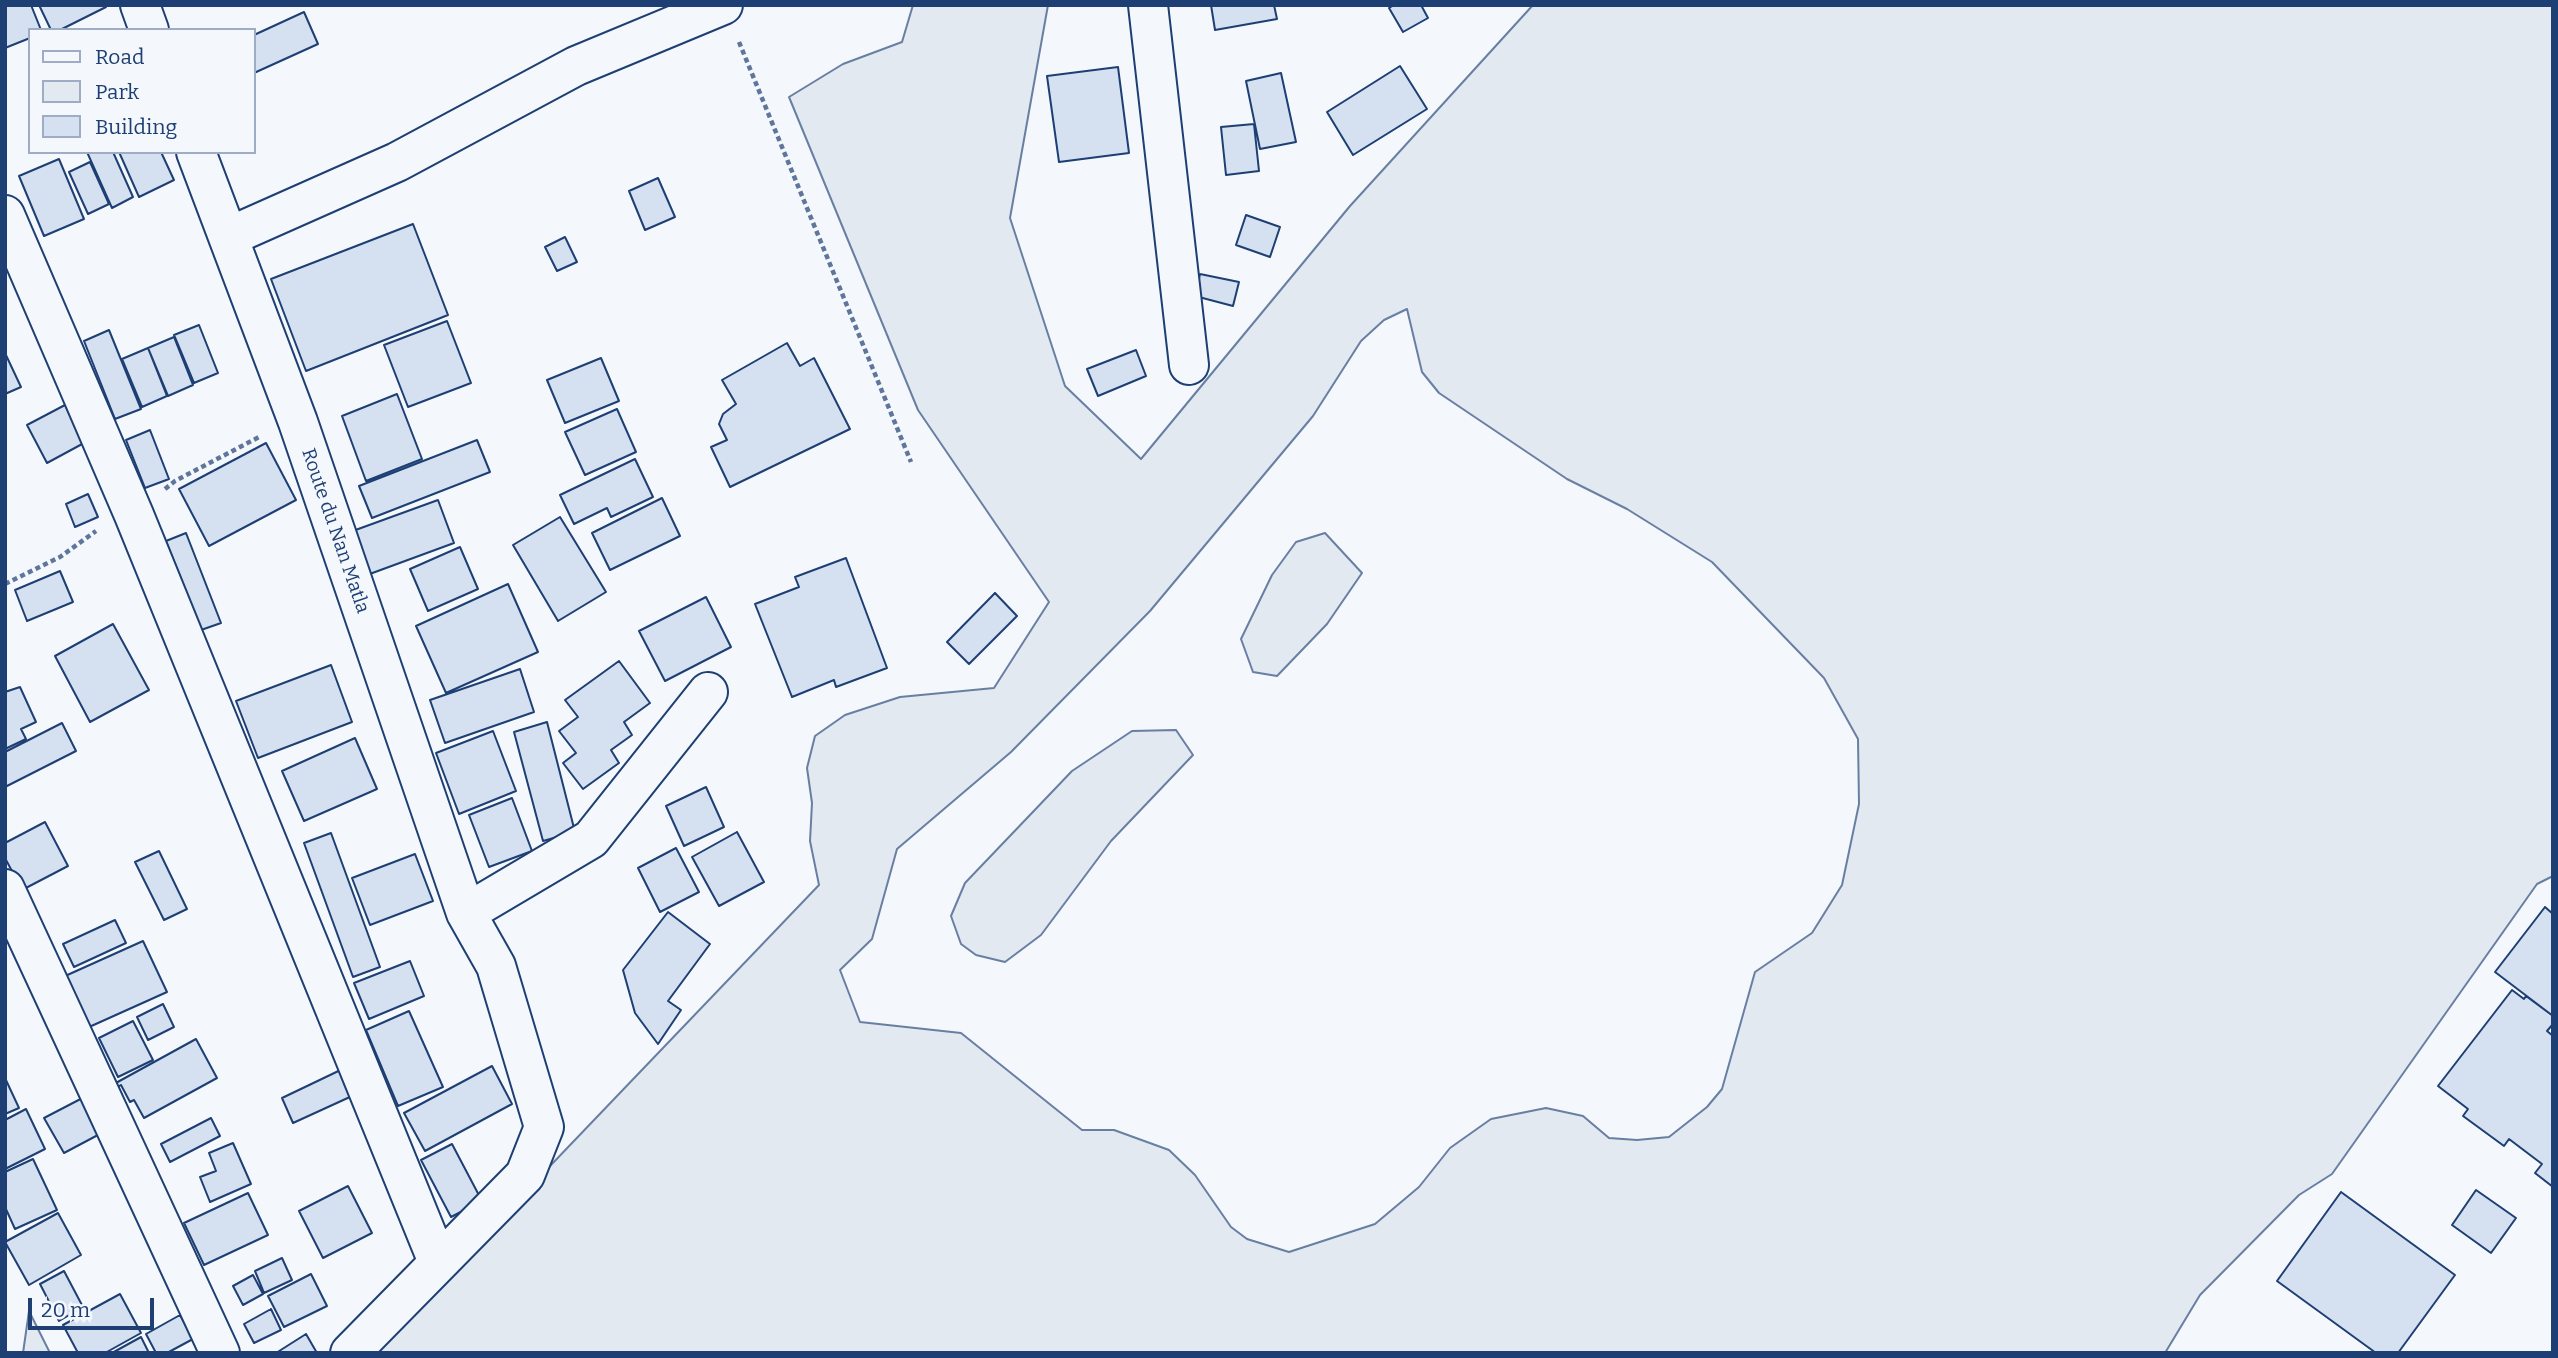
<!DOCTYPE html>
<html>
<head>
<meta charset="utf-8">
<style>
  body { margin:0 }
  #map { position:relative; width:2558px; height:1358px; overflow:hidden; background:#f4f7fb; font-family:Bitter,serif }
  canvas { display:block }
  .frame { position:absolute; inset:0; border:7px solid #1d3f73; pointer-events:none }
  .legend { position:absolute; left:28px; top:28px; width:228px; height:126px; box-sizing:border-box; background:#f4f7fb; border:2px solid #9eadc5; margin:0; padding:9px 12px; list-style:none; font-size:21px; color:#1d3f73 }
  .legend li { display:flex; align-items:center; gap:14px; height:35px }
  .legend b { width:35px; border:2px solid #9eadc5 }
  .scale { position:absolute; left:28px; top:1298px; width:126px; height:32px; box-sizing:border-box; border:4px solid #1d3f73; border-top:0; padding-left:9px; font-size:21px; line-height:24px; white-space:nowrap; color:#1d3f73; -webkit-text-stroke:5px #f4f7fb; paint-order:stroke }
</style>
</head>
<body>
<div id="map">
<canvas width="2558" height="1358"></canvas>
<div class="frame"></div>
<ul class="legend">
<li><b style="height:9px;background:#f4f7fb"></b>Road</li>
<li><b style="height:19px;background:#e3e9f0"></b>Park</li>
<li><b style="height:19px;background:#d5e0f0"></b>Building</li>
</ul>
<div class="scale">20 m</div>
</div>
<script>
const c = document.querySelector('canvas').getContext('2d');
c.lineJoin = 'round';
function fillPath(path, color) {
  c.fillStyle = color;
  c.fill(path, 'evenodd');
}
function toPath(rows) {
  const path = new Path2D();
  for (const r of rows) {
    path.moveTo(r[0], r[1]);
    for (let i = 2; i < r.length; i += 2) path.lineTo(r[i], r[i + 1]);
  }
  return path;
}
function trace(path, color, width, dash) {
  c.strokeStyle = color;
  c.lineWidth = width;
  c.lineCap = dash ? 'butt' : 'round';
  c.setLineDash(dash || []);
  c.stroke(path);
}
function drawText(font, color, halo, rows, align = 'center') {
  c.font = font + ' Bitter,serif';
  c.lineWidth = 5;
  c.setLineDash([]);
  c.textBaseline = 'middle';
  c.strokeStyle = halo;
  c.fillStyle = color;
  for (const [text, x, y, turn = 0] of rows) {
    c.save();
    c.translate(x, y);
    c.rotate((+turn || 0) * Math.PI / 180);
    c.textAlign = isNaN(turn) ? turn : align;
    if (halo) c.strokeText(text, 0, 0);
    c.fillText(text, 0, 0);
    c.restore();
  }
}
const green = toPath([
  [913,5,1048,5,1010,218,1065,386,1141,459,1350,206,1533,5,2553,5,2553,876,2537,884,2332,1174,2299,1195,2200,1295,2165,1353,371,1353,819,885,810,841,812,803,807,768,815,736,845,715,900,697,994,688,1049,602,918,410,789,97,843,64,902,42,913,5],
  [1407,309,1422,372,1439,393,1567,479,1627,509,1712,562,1824,678,1858,739,1859,804,1842,885,1812,933,1755,972,1722,1089,1707,1107,1669,1137,1637,1140,1609,1138,1583,1116,1546,1108,1491,1119,1450,1148,1419,1187,1375,1224,1289,1252,1247,1239,1231,1227,1195,1175,1169,1150,1114,1130,1082,1130,961,1033,860,1022,840,970,872,939,897,849,1011,752,1150,611,1313,416,1361,341,1384,320,1407,309],
  [1325,533,1362,573,1327,624,1277,676,1253,672,1241,639,1272,575,1296,542,1325,533],
  [1176,730,1193,755,1111,841,1041,935,1005,962,976,955,961,944,951,916,965,883,1072,771,1132,731,1176,730],
  [29,1311,50,1353,23,1353,29,1311]
]);
fillPath(green, '#e3e9f0');
trace(green, '#687fa3', 2);
const building = toPath([
  [5,5,31,5,41,30,30,30,30,38,5,48,5,5],
  [39,5,105,5,106,7,60,30,51,30,39,5],
  [1211,5,1274,5,1277,19,1215,30,1211,5],
  [1394,5,1421,5,1428,18,1403,32,1389,8,1394,5],
  [304,12,318,44,254,73,254,35,304,12],
  [1400,66,1427,109,1353,155,1327,112,1400,66],
  [1118,67,1129,153,1059,162,1047,76,1118,67],
  [1281,73,1296,142,1260,149,1246,81,1281,73],
  [1254,124,1259,171,1226,175,1221,127,1254,124],
  [87,152,113,152,133,197,112,208,87,152],
  [119,152,161,152,174,180,139,197,119,152],
  [59,159,84,219,44,236,19,176,59,159],
  [90,162,109,204,88,214,69,172,90,162],
  [658,178,675,217,645,230,629,191,658,178],
  [1246,215,1280,227,1270,257,1236,245,1246,215],
  [413,224,448,315,306,371,271,279,413,224],
  [565,237,577,262,557,271,545,247,565,237],
  [1200,274,1239,282,1233,306,1195,296,1200,274],
  [447,321,471,383,408,407,384,345,447,321],
  [199,325,218,373,194,383,174,335,199,325],
  [109,330,141,409,115,419,84,341,109,330],
  [174,337,193,385,168,396,148,348,174,337],
  [787,343,800,366,814,358,850,429,730,487,711,447,727,440,719,424,723,414,736,404,722,380,787,343],
  [148,348,167,396,142,407,122,359,148,348],
  [1136,350,1146,376,1098,396,1087,369,1136,350],
  [5,353,21,387,5,394,5,353],
  [601,358,619,401,565,423,547,380,601,358],
  [397,394,422,459,366,481,342,416,397,394],
  [65,405,84,443,47,463,27,425,65,405],
  [617,409,636,452,585,475,565,432,617,409],
  [150,430,169,479,145,488,126,440,150,430],
  [477,440,490,472,372,518,359,486,477,440],
  [266,443,296,500,209,546,179,489,266,443],
  [635,459,653,497,611,517,607,508,574,524,560,495,635,459],
  [88,494,98,517,75,527,66,504,88,494],
  [662,498,680,536,610,570,592,533,662,498],
  [438,500,454,543,367,575,350,532,438,500],
  [560,517,606,592,558,621,513,545,560,517],
  [186,533,221,623,201,630,166,541,186,533],
  [460,547,478,589,428,611,410,569,460,547],
  [846,558,887,668,836,687,834,680,792,697,755,604,799,587,795,577,846,558],
  [60,571,73,602,27,621,15,590,60,571],
  [508,584,538,652,446,693,416,626,508,584],
  [995,593,1017,616,969,664,947,642,995,593],
  [706,597,731,647,665,681,639,631,706,597],
  [113,624,149,690,90,722,55,656,113,624],
  [619,661,650,703,624,722,632,735,611,750,619,763,583,789,563,763,576,753,559,731,578,717,565,700,619,661],
  [331,665,352,722,258,758,236,701,331,665],
  [520,669,534,712,445,743,430,700,520,669],
  [20,687,36,722,21,729,26,739,5,749,5,692,20,687],
  [547,722,575,832,543,841,514,732,547,722],
  [62,723,76,751,5,787,5,752,62,723],
  [493,731,516,791,459,814,436,753,493,731],
  [355,738,377,789,304,821,282,771,355,738],
  [706,787,724,827,684,846,666,806,706,787],
  [512,798,532,851,489,867,469,815,512,798],
  [45,822,68,866,22,890,5,858,5,843,45,822],
  [737,832,764,882,719,906,692,857,737,832],
  [331,833,380,967,353,977,304,843,331,833],
  [676,848,699,892,660,912,638,868,676,848],
  [159,851,187,909,164,920,135,862,159,851],
  [415,854,433,901,370,925,352,878,415,854],
  [2545,907,2553,914,2553,1016,2495,972,2545,907],
  [668,912,710,944,668,1001,681,1010,658,1044,635,1013,623,970,668,912],
  [115,920,126,943,74,967,63,944,115,920],
  [143,941,167,992,78,1032,54,981,143,941],
  [410,961,424,996,369,1019,354,983,410,961],
  [2512,990,2524,999,2526,996,2553,1016,2553,1024,2547,1031,2553,1036,2553,1187,2535,1173,2542,1164,2509,1139,2504,1146,2463,1116,2468,1109,2438,1086,2512,990],
  [163,1004,174,1027,148,1040,137,1017,163,1004],
  [409,1011,443,1087,398,1106,366,1030,409,1011],
  [133,1021,153,1060,118,1077,99,1038,133,1021],
  [196,1039,217,1078,144,1118,134,1100,130,1102,121,1085,116,1088,114,1084,196,1039],
  [351,1065,363,1091,293,1123,282,1098,351,1065],
  [492,1066,512,1104,425,1151,404,1113,492,1066],
  [5,1078,19,1108,5,1114,5,1078],
  [94,1092,113,1127,64,1153,44,1118,94,1092],
  [26,1109,45,1149,5,1169,5,1120,26,1109],
  [211,1118,220,1136,170,1162,161,1144,211,1118],
  [233,1143,251,1184,210,1202,200,1177,216,1171,209,1153,233,1143],
  [452,1144,482,1201,451,1217,421,1160,452,1144],
  [33,1159,57,1210,15,1229,5,1207,5,1172,33,1159],
  [348,1186,372,1233,323,1258,299,1211,348,1186],
  [2476,1190,2516,1218,2491,1253,2452,1225,2476,1190],
  [2341,1192,2455,1275,2398,1353,2376,1353,2277,1281,2341,1192],
  [248,1193,268,1235,204,1265,184,1223,248,1193],
  [58,1213,81,1255,29,1285,5,1242,58,1213],
  [282,1258,292,1280,264,1293,255,1271,282,1258],
  [64,1271,83,1307,59,1321,40,1284,64,1271],
  [311,1274,327,1306,284,1327,268,1296,311,1274],
  [253,1275,263,1294,243,1305,233,1286,253,1275],
  [120,1294,141,1333,105,1353,78,1353,63,1325,120,1294],
  [271,1309,281,1330,254,1343,244,1324,271,1309],
  [180,1315,193,1339,167,1353,156,1353,146,1334,180,1315],
  [306,1334,317,1353,276,1353,306,1334],
  [141,1337,149,1353,112,1353,141,1337]
]);
fillPath(building, '#d5e0f0');
trace(building, '#1d3f73', 2);
const minor = toPath([
  [140,5,149,30],
  [1148,5,1189,365],
  [196,152,298,422,466,913,496,966,544,1127,525,1175,350,1353],
  [5,215,134,515,438,1262],
  [228,237,397,162,576,66,723,5],
  [5,889,220,1353],
  [466,913,591,839,708,692]
]);
trace(minor, '#1d3f73', 42);
trace(toPath([
  [739,42,911,462],
  [165,489,175,481,261,436],
  [5,584,60,557,96,531]
]), '#5e769c', 4.5, [5, 3.5]);
trace(minor, '#f4f7fb', 38);
drawText('19px', '#1d3f73', '#f4f7fb', [
  ["Route du Nan Matla",335,531,71]
]);
</script>
</body>
</html>
